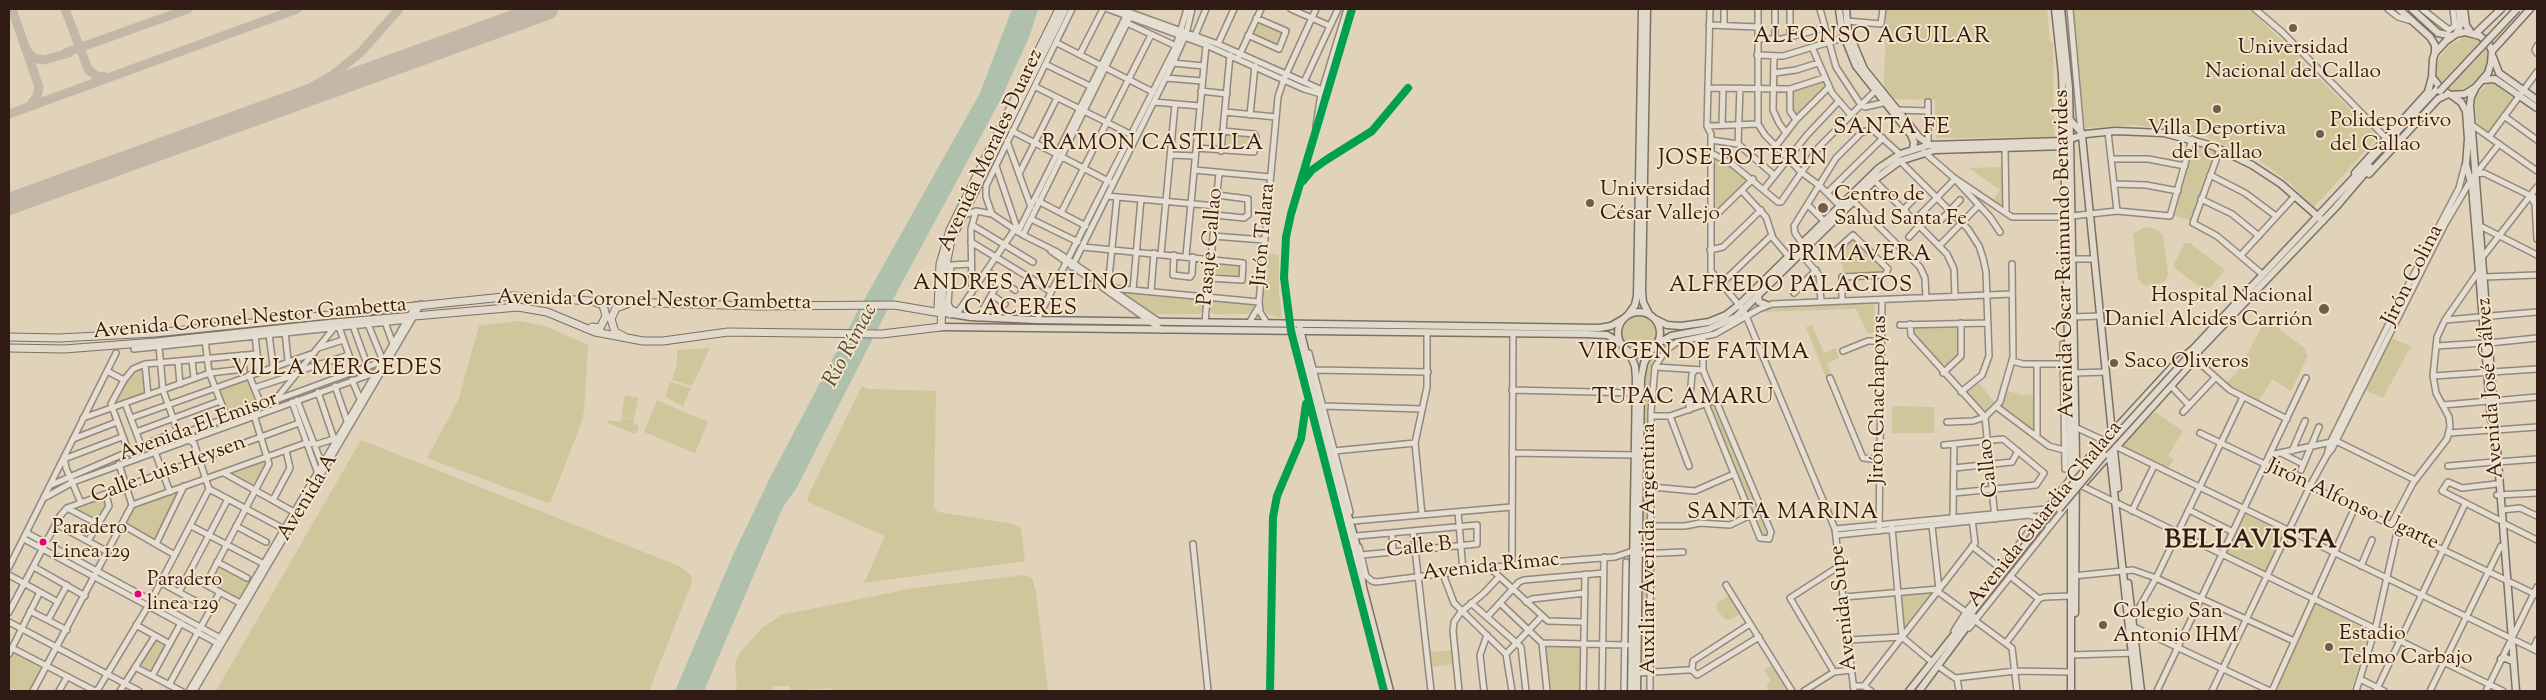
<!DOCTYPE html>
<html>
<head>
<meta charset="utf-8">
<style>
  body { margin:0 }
  #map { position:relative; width:2546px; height:700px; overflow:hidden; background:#e1d2ba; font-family:"Sorts Mill Goudy",serif }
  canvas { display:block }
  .frame { position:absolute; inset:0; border:10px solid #311c15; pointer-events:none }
</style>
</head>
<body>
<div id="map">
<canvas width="2546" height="700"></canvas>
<div class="frame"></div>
</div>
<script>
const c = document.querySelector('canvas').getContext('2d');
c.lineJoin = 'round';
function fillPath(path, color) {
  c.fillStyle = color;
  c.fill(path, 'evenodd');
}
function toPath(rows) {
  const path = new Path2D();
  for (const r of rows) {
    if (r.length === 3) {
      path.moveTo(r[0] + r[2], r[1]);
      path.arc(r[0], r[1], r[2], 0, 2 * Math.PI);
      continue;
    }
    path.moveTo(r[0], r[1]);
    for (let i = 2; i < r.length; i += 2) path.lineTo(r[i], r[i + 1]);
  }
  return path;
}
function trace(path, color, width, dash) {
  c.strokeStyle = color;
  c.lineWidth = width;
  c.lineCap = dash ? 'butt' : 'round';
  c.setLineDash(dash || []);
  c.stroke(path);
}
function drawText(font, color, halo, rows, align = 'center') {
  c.font = font + ' "Sorts Mill Goudy",serif';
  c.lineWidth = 4;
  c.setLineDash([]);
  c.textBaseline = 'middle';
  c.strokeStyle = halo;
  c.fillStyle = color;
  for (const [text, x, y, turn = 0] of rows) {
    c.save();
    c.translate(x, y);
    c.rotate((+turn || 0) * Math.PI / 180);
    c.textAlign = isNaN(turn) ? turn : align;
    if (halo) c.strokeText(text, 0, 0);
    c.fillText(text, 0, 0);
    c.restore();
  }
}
fillPath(toPath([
  [1886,9,2047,9,2050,42,2053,43,2054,137,1936,138,1935,100,1895,99,1884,87],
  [2064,9,2068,9,2079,126,2073,121,2071,64],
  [2073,9,2249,9,2297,55,2300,56,2300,60,2378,137,2314,207,2290,183,2260,161,2207,137,2182,130,2134,125,2085,128],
  [1259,20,1284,32,1277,47,1252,35],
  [2467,36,2482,40,2440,83,2435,72,2438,60,2450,45],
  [2487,48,2488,64,2479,80,2458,91,2447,89],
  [1823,80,1828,88,1797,118,1791,108,1791,90],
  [2493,83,2513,98,2489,132,2477,123,2475,101,2477,94,2488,84],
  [1227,135,1251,137,1250,151,1226,148],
  [2194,144,2217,152,2190,220,2174,216],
  [1715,157,1731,165,1749,179,1713,216],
  [2003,167,2004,209,1992,202,2000,190,1969,168],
  [2150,227,2159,231,2163,236,2168,274,2166,280,2154,287,2144,285,2138,279,2133,234,2143,228],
  [1853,239,1886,269,1883,274,1844,274,1843,267,1836,254],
  [2185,243,2190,243,2225,270,2206,293,2173,266],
  [1267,253,1279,255,1279,294,1282,318,1267,314,1263,307],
  [1215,263,1242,266,1241,279,1215,275],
  [1120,291,1205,299,1205,310,1200,314,1153,314],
  [1210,300,1255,304,1256,307,1251,314,1213,314,1209,310],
  [1874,302,1876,332,1868,334,1856,309,1757,312,1770,306],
  [1639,332,18],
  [2266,319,2307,350,2305,352,2308,355,2291,391,2272,379,2259,401,2226,383,2238,371],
  [518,321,545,326,588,345,584,410,581,424,551,501,548,503,427,458,458,401,479,326],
  [1812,325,1824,353,1835,348,1839,358,1827,363,1832,376,1826,378,1806,327],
  [1959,327,1958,356,1943,368,1913,333,1913,328],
  [1713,329,1713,333,1673,341,1651,369,1650,551,1643,551,1645,371,1648,360,1659,346,1671,337],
  [2391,338,2411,346,2383,398,2365,390],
  [710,348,692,386,672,380,677,364,677,350],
  [143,367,145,394,115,404,129,376],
  [248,378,258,403,228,416,216,389],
  [670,382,691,388,683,406,665,397],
  [1978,382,1996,404,1985,414,1966,392],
  [862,386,867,389,936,391,934,507,938,512,1014,524,1021,528,1025,561,864,583,885,536,808,502,808,496],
  [2008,391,2022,395,2035,394,2035,432,2001,406],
  [625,395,638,398,634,419,621,417],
  [657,400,708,422,695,453,644,432],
  [1711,403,1715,403,1769,536,1763,537,1708,406],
  [1892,406,1934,407,1934,433,1892,433],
  [2155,412,2183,431,2168,456,2174,460,2167,469,2126,450,2124,444],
  [622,418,634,420,634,424,639,426,637,433,635,434,608,423,607,420,621,422],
  [361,440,679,566,691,575,692,582,649,691,216,691],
  [266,458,267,463,254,488,227,472],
  [177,491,179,492,154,541,125,526,134,506],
  [104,496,107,502,96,522,72,509],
  [2246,514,2285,533,2266,572,2227,553],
  [1643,559,1648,559,1647,670,1641,671],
  [218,563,250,581,239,601,207,584],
  [1025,575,1032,578,1036,592,1048,691,832,691,831,688,791,691,790,686,772,686,773,691,737,691,735,663,741,651,762,628,781,615,914,588],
  [1934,591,1905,627,1901,594],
  [1729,596,1741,613,1732,619,1725,620,1716,608,1717,603],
  [2314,602,2370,632,2351,691,2275,691,2273,690],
  [155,638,167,644,152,673,138,666],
  [1544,644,1582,646,1581,691,1550,691],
  [12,649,45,666,30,691,9,689,9,654],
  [1452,650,1453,664,1432,667,1431,652],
  [1772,665,1790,691,1770,691,1766,685,1771,681,1764,670]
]), '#cfc69c');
fillPath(toPath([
  [1012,9,1038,9,1030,35,1001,99,891,303,796,489,783,507,704,691,675,691,733,555,770,478,855,316,980,93]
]), '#afc0ad');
trace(toPath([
  [12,9,39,87,37,96,30,106],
  [65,9,88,69,96,76,105,77],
  [26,50,34,58,44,60,69,53],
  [65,53,188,9],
  [280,105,333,75,361,52,399,9],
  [9,114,297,9]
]), '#c3b8a7', 9);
trace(toPath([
  [9,204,547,9]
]), '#c3b8a7', 22);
const minor = toPath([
  [1108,9,1206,45,1304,89,1321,94],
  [1120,9,1218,44,1322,90],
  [1291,9,1330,26],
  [1710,9,1707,126,1711,134,1711,271,1744,311,1835,529,1854,691],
  [1758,9,1758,124,1765,135,1801,172,1820,186,1840,206],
  [1790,9,1790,36],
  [1820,9,1836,67,1861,105],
  [2070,9,2081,133],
  [2255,9,2282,32,2386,138],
  [2388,9,2398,17,2412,21],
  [2422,9,2449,30,2455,26,2453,9],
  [1847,21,1881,24,1883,9],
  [1127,23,1176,46],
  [1709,25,1758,27],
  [1724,25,1724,9],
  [1248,35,1279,49,1286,31,1256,18],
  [1194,38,1206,9],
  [1758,39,1782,39,1824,28],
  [1775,40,1775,9],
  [1057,43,1153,92],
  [1218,44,1234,9],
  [2537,46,2535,50,2537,53],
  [1812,47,1832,93,1851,115],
  [1080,54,1103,9],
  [1757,55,1783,56,1846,37],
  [1239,56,1261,9],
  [1774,56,1773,110,1779,123,1786,133],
  [1173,63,1204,66],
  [1047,65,1094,88],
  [1774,73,1796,70,1818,63],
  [1166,78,1202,81],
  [1304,82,1338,9],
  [1036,87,1134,136],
  [1708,88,1790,89,1824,78],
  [1790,89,1790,111,1796,120],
  [1201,91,1227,94],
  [1154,102,1200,106],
  [1928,102,1928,144],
  [1861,105,1865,107,1887,102],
  [1897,110,1928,111],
  [1225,112,1276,117],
  [1250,115,1255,66],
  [2504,116,2537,140],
  [1722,125,1723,88],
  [2472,125,2537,171],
  [1316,126,1321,94,1347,9],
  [1707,126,1758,124],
  [1012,131,1112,183],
  [2108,132,2117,211],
  [2489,137,2537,72],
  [1711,140,1738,144,1774,175],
  [1007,141,1031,207],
  [1738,144,1740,88],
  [1776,146,1796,120,1829,87],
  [1196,148,1254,152,1256,137,1254,134,1223,131],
  [2005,149,2006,212],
  [2220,149,2193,223,2217,236,2262,274],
  [1221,151,1230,55],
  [1924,152,1953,177,1990,217,2000,232],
  [1711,153,1732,164,1778,202,1781,202,1819,147,1877,89],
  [1171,155,1195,156],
  [2111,159,2148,159,2185,166],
  [1900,161,1968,229,1979,246,1983,258,1986,272,1989,356,1982,375,1961,392],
  [996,166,1018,231],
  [1194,170,1270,177],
  [1019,174,1057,98],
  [2476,174,2484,173,2537,199],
  [2210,175,2245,193,2276,216],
  [1953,177,2012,217,2065,217],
  [1875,181,1947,254,1954,269,1955,297],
  [2114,184,2146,185,2178,191],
  [1764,189,1807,135,1839,101],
  [1742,191,1766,217,1773,238,1789,257],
  [1827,193,1883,138],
  [1107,196,1216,206],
  [2531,197,2535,204,2537,239],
  [1851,199,1920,267,1925,278,1926,298],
  [2201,199,2232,214,2259,236],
  [1038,201,1086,226],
  [1808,205,1825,222],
  [1904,209,1915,198],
  [1061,213,1151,35],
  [992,214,986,197,986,186,1072,9],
  [1215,215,1244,218,1248,215,1248,199,1217,195],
  [962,216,976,211,992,214,1023,235,1057,252,1158,321],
  [2072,216,2117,211,2170,216,2192,139],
  [1031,219,1078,242],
  [1915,220,1955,179],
  [1710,221,1753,179],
  [1940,221,1960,200],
  [1895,222,1906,211],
  [972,225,1033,262],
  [2480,226,2537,255],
  [1018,232,1128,12],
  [1023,235,1132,13],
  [1213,236,1264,240],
  [1909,237,1920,225],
  [971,242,1025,275],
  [1802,243,1795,233,1794,226,1836,158,1862,132,1873,130,1900,154],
  [1940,245,1979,205],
  [1083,247,1243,263,1242,280,1209,278],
  [1710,250,1723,247,1761,210],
  [1051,251,1089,278],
  [1833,253,1853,235,1888,269,1885,275,1842,277,1842,301],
  [1161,254,1175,104],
  [1801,254,1819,275,1821,302],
  [1174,255,1173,275,1190,277,1192,274,1193,257],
  [2241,255,2295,196],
  [1186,256,1206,45],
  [2072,259,2093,259],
  [2481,259,2537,187],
  [1072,267,1173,63,1186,34,1192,9],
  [987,271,1015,290],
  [2484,277,2537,275],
  [1032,279,1051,292],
  [1721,284,1772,235],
  [1102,287,1162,330],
  [1108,288,1117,197],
  [1111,288,1259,302],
  [1133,290,1141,199],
  [972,292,971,229,976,211],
  [1151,292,1154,253],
  [1794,293,1816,270],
  [992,295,1005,304],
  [958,312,951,309,948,304,951,265,971,264],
  [956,315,1015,229],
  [2073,317,2100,316],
  [978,318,1000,280],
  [1037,320,1176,46,1187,9],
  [2445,320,2537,312],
  [385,322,393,344],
  [1205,322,1219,173],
  [1249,323,1258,308],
  [1267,323,1260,312,1259,302,1278,97,1284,79,1316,9],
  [368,324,383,361],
  [1910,324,1911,335,1985,417,1995,519],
  [1900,325,1988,323],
  [353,326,368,367],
  [339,327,355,372],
  [1294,329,1354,550,1361,595,1387,691],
  [285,332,288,360],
  [269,334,273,366],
  [255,335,259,371],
  [1703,338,1703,370,1771,532,1769,539,1760,538,1706,404],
  [205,340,209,372,227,418],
  [2489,343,2537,338],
  [2063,344,2065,469],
  [2436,346,2484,343],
  [318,348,343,340],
  [134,349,407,320],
  [1843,351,1868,341,1881,341],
  [1309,353,1350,512],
  [242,355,244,371],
  [2195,359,2230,390,2287,419],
  [192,360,194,378],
  [178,361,180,384],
  [2012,361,2023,364,2066,364],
  [145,364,148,395],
  [1655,367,1703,370],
  [1314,370,1428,372],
  [107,371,124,380],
  [299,371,349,355],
  [1943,373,1961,356,1961,323],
  [2074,373,2106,372],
  [249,375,262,407],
  [2433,376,2537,369],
  [1830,378,1863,458,1879,460],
  [352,380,360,399],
  [335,386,347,421],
  [2171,386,2189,405],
  [254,388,294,375],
  [1512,390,1636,393],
  [318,392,334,439],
  [276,399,334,328],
  [297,400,323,467],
  [2493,401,2537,397],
  [292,402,318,474],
  [125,403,142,448],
  [2443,405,2489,401],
  [1323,406,1422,409],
  [1997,407,2049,446,2064,450],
  [1689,410,1692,374,1695,370],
  [2183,412,2215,378],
  [1651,416,1670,416,1716,400],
  [1670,416,1689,466],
  [83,418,210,373,244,369],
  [131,418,314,353],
  [1947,422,1973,421,1985,417,2000,402,2013,357,2012,264],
  [2075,427,2107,442],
  [2496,430,2537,427],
  [136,432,220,401],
  [2200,433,2537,595],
  [2449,433,2491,430],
  [2037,437,2037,364],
  [73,439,117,422],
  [1944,445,2003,439,2044,473,2036,485,1954,493],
  [2115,446,2537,651],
  [1334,451,1415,443],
  [2292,451,2305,421],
  [155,452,170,492],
  [129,453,111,404,124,380,133,369,145,364,257,354],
  [1512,453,1635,455],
  [2281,453,2303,464],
  [2270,455,2336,441,2415,480],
  [2327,455,2330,443,2403,295,2459,188,2465,165],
  [64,457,66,468,81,503],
  [64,459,122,437],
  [2498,462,2537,459],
  [2448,466,2494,462],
  [1954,468,2012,462,2018,451],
  [2301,470,2319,427],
  [224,473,294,512],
  [2496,484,2462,488,2448,482,2442,491,2499,520],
  [51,485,163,437,179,435,227,418,383,361],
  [2082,486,2503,691],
  [1652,487,1695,491,1734,474],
  [209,489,284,529],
  [2497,495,2537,493],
  [46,497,73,482,377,372],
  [273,500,290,468,286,450],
  [132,505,306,443,318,444,337,438],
  [67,508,98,524],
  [2189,510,2233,532],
  [2502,510,2520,508,2537,516],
  [2132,511,2154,466],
  [1458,512,1463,571],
  [1422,515,1415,443,1427,387,1427,332],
  [1953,518,1954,445],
  [1353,521,1511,507],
  [2503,523,2537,540],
  [56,524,108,552],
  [123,525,175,555],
  [2391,525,2413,483,2447,439,2450,427,2449,417,2436,393,2433,376,2437,337,2445,320,2479,271],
  [191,526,264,564],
  [236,526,266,542],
  [1652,526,1685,526,1700,523,1730,525,1751,515],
  [1892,528,1902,637],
  [1835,529,2046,509],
  [1413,531,1431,691],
  [1879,531,1882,300],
  [27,533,222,639],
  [1392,533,1393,552],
  [1837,535,2029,515,2039,518,2049,527],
  [1357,536,1477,525,1477,544,1361,555],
  [24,539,219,644],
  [88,541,109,506,106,494],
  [156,544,184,486],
  [1193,544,1208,691],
  [1972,546,2000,568],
  [1359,547,1366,576,1372,581,1376,582,1512,565,1615,557,1633,551],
  [1639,554,1683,552],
  [217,562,247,578],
  [1512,565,1513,333],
  [2361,566,2372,540],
  [9,567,116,353],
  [34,567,85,596],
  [1490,568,1548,621,1584,622],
  [1443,574,1454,603,1506,654,1512,691],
  [9,575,58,602],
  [188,575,240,603],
  [2010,576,2039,599,2044,597,2071,596],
  [2073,576,2133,570,2156,578,2294,641],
  [160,582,210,609],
  [206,584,269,464,254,415],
  [1726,585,1792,691],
  [1937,591,1966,612],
  [179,592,228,499],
  [1844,597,1939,589,1932,526],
  [1526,602,1532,599,1585,593],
  [1471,603,1521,647,1526,691],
  [1500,603,1542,643,1547,691],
  [30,611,67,630],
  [9,612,60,516,67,508,299,423],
  [1487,617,1519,582,1524,580,1604,573],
  [1973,619,2012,648,2017,691],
  [48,620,67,585],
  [9,622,139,691],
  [2131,622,2156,578,2243,397],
  [136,625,170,644],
  [2132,626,2270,691],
  [1969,628,2071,500],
  [1954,631,1966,612,2070,479],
  [1849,640,1902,637,1932,662],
  [1542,643,1627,645],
  [2006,643,2039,599],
  [12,648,95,691],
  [2533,649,2537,640],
  [9,654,40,592],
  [1506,654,1541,617],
  [2071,655,2136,653],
  [1938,666,1955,678,2015,671,2071,672],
  [135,667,181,691],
  [1692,670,1693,661,1750,624],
  [1834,672,1790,598,1841,565],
  [1637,673,1687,670,1692,670,1697,675,1759,637],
  [152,676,181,623],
  [1957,678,1959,691],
  [2360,679,2384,691],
  [169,685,220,592],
  [1853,686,1864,686,1871,691],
  [1864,686,1975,543,1972,519],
  [33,691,132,505,119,464],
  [59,691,67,677],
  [97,691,151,601,209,489,194,443,179,435,163,390,159,346],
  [120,691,155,636],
  [189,691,416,305],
  [194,691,421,304],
  [1459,691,1453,631,1454,622,1461,612,1484,593,1499,577],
  [1484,691,1480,655,1487,635],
  [1583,691,1585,574],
  [1602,691,1604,557],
  [1624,691,1626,562],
  [1650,691,1651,412,1655,367,1665,351,1677,342,1715,334,1759,309,1772,304,2012,294],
  [1804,691,1834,672,1852,670],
  [2157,691,2306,378],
  [2212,691,2310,486,2327,455,2332,449,2445,224,2471,180,2499,144],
  [2272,691,2355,507],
  [2356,691,2376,626,2398,528],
  [2376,691,2465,504],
  [2430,691,2501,546],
  [2486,691,2537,587]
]);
const major = toPath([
  [1647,9,1642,291,1643,302,1649,314],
  [1839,9,1842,31,1856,66,1911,135,1914,142,1913,149],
  [1846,9,1848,31,1864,69,1919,137,1930,145],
  [2055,9,2062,74,2064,136,2071,500,2071,691],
  [2061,9,2069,88,2076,456,2075,613],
  [2399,9,2430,37,2435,45,2435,53],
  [2412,9,2438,33,2452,36],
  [2464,9,2466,25,2471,33],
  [2465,32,2480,36,2488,43,2492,51,2491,63,2488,73,2476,87,2465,94,2451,95,2443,91,2432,77,2433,59,2435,53,2446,41,2456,34,2465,32],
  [2456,34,2460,26,2459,9],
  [2475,34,2501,9],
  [2492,51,2530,9],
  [2493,57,2499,73,2537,100],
  [2483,80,2495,79,2537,108],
  [2476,87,2471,97,2470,105,2516,691],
  [2451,95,2461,102,2466,111,2468,139,2466,165,2472,186,2491,420],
  [2071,121,2081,132],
  [2082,136,2112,433],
  [2355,173,2428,92,2432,77],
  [2369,174,2438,99,2448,94],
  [1758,295,1759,302,1767,305],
  [1639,333,21],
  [945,313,971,317,1037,320,1599,328,1611,326,1623,319],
  [1628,315,1635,305,1637,296,1642,9],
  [1655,319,1667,325,1681,326,1709,322,1726,315,1740,304,1879,168,1900,154,1929,145,2064,141,2086,134,2115,131,2164,133,2213,146,2252,165,2281,184,2323,221],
  [941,327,1586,334,1607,335,1621,343],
  [1300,329,1330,452,1356,543,1363,587,1390,691],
  [1657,344,1671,336,1709,329,1736,317,1877,178,1900,161,1935,150,2066,146],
  [1629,352,1635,366,1636,379,1631,691],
  [2190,360,2336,207,2370,167],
  [2105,442,2111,464,2136,691],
  [2114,450,2118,488],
  [2074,474,2175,364,2193,349,2437,89],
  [2085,482,2195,359],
  [2128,583,2141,691],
  [2501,659,2506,658,2510,660],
  [1637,691,1641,379,1644,363,1651,350],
  [1909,691,1985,596],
  [1919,691,1974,617]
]);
const highway = toPath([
  [943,302,950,314],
  [938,308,940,264,950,230,1059,9],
  [592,327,600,328,606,316,603,305,595,302],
  [623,336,615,332,611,319,616,308,627,304],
  [9,337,59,338,155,333,513,296,591,301,759,306,894,305,941,313],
  [9,348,64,349,156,342,334,323,518,307,547,312,595,332,643,341,663,341,728,332,882,334,941,327,943,280,951,240,1065,9]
]);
trace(minor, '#93887b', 8);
trace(major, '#7b7164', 9);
trace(highway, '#7b7164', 9);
trace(minor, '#e5ded3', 5);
trace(major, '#e1d9cb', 6);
trace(highway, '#e1d9cb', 7);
const majorBridge = toPath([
  [2440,91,2517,9],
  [2059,509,2104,455],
  [1985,596,2077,479,2188,357]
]);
trace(majorBridge, '#7b7164', 9, []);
trace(majorBridge, '#e1d9cb', 6);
trace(toPath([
  [1352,9,1291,214,1286,237,1284,278,1291,331,1384,691],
  [1303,181,1312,170,1326,160,1372,131,1408,88],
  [1270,691,1273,517,1277,496,1301,439,1306,404]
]), '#029f4e', 8);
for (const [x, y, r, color] of [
  [2293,28,5,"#6f5c4f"],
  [2217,109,5,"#6f5c4f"],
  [2320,134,5,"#6f5c4f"],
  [1590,203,5,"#6f5c4f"],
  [1823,208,6,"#6f5c4f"],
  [2324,309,6,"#6f5c4f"],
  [2114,363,5,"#6f5c4f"],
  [43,542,4.5,"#e5007d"],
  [138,594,4.5,"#e5007d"],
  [2103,625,5,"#6f5c4f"],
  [2329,647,5,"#6f5c4f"]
]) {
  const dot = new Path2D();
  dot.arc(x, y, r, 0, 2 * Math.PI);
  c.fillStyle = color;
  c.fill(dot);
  trace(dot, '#f5e4c8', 2);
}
drawText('20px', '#311c15', '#f5e4c8', [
  ["Paradero",52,530],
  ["Linea 129",52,554],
  ["Paradero",147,582],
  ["linea 129",147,606]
], 'left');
drawText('21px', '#311c15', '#f5e4c8', [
  ["Universidad",2293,49,"center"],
  ["Nacional del Callao",2293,73,"center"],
  ["Polideportivo",2330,122],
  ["del Callao",2330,146],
  ["Villa Deportiva",2217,130,"center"],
  ["del Callao",2217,154,"center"],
  ["Universidad",1600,191],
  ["César Vallejo",1600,215],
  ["Centro de",1834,196],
  ["Salud Santa Fe",1834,220],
  ["Hospital Nacional",2313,297,"right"],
  ["Daniel Alcides Carrión",2313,321,"right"],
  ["Saco Oliveros",2124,363],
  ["Colegio San",2113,613],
  ["Antonio IHM",2113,637],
  ["Estadio",2339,635],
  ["Telmo Carbajo",2339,659]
], 'left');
drawText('21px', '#311c15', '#f5e4c8', [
  ["Avenida Morales Duarez",992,151,-65],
  ["Jirón Talara",1265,235,-85],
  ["Pasaje Callao",1212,247,-85],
  ["Avenida Óscar Raimundo Benavides",2066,254,-91],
  ["Jirón Colina",2414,276,-63],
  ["Avenida Coronel Nestor Gambetta",654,302,1],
  ["Avenida Coronel Nestor Gambetta",250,320,-5],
  ["Avenida José Gálvez",2492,388,-94],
  ["Jirón Chachapoyas",1880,400,-89],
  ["Avenida El Emisor",199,428,-20],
  ["Callao",1990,468,-96],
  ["Calle Luis Heysen",169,471,-20],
  ["Avenida A",309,498,-59],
  ["Jirón Alfonso Ugarte",2352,506,25],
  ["Avenida Guardia Chalaca",2046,515,-51],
  ["Calle B",1419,549,-6],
  ["Auxiliar Avenida Argentina",1650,549,-90],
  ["Avenida Rímac",1491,568,-6],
  ["Avenida Supe",1845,608,-96]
]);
c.letterSpacing = '1px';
drawText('22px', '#311c15', '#f5e4c8', [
  ["ALFONSO AGUILAR",1872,38],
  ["SANTA FE",1892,129],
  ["RAMON CASTILLA",1153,145],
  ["JOSE BOTERIN",1743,160],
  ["PRIMAVERA",1860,256],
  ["ANDRES AVELINO",1021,285],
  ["CACERES",1021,310],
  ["ALFREDO PALACIOS",1791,287],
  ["VIRGEN DE FATIMA",1694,354],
  ["VILLA MERCEDES",337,370],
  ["TUPAC AMARU",1683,399],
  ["SANTA MARINA",1783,514]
]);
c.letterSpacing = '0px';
drawText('italic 22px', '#504b41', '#f5e4c8', [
  ["Río Rímac",852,346,-62]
]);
c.letterSpacing = '1px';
drawText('bold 26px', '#311c15', '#f5e4c8', [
  ["BELLAVISTA",2251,543]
]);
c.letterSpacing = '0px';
</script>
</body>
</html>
